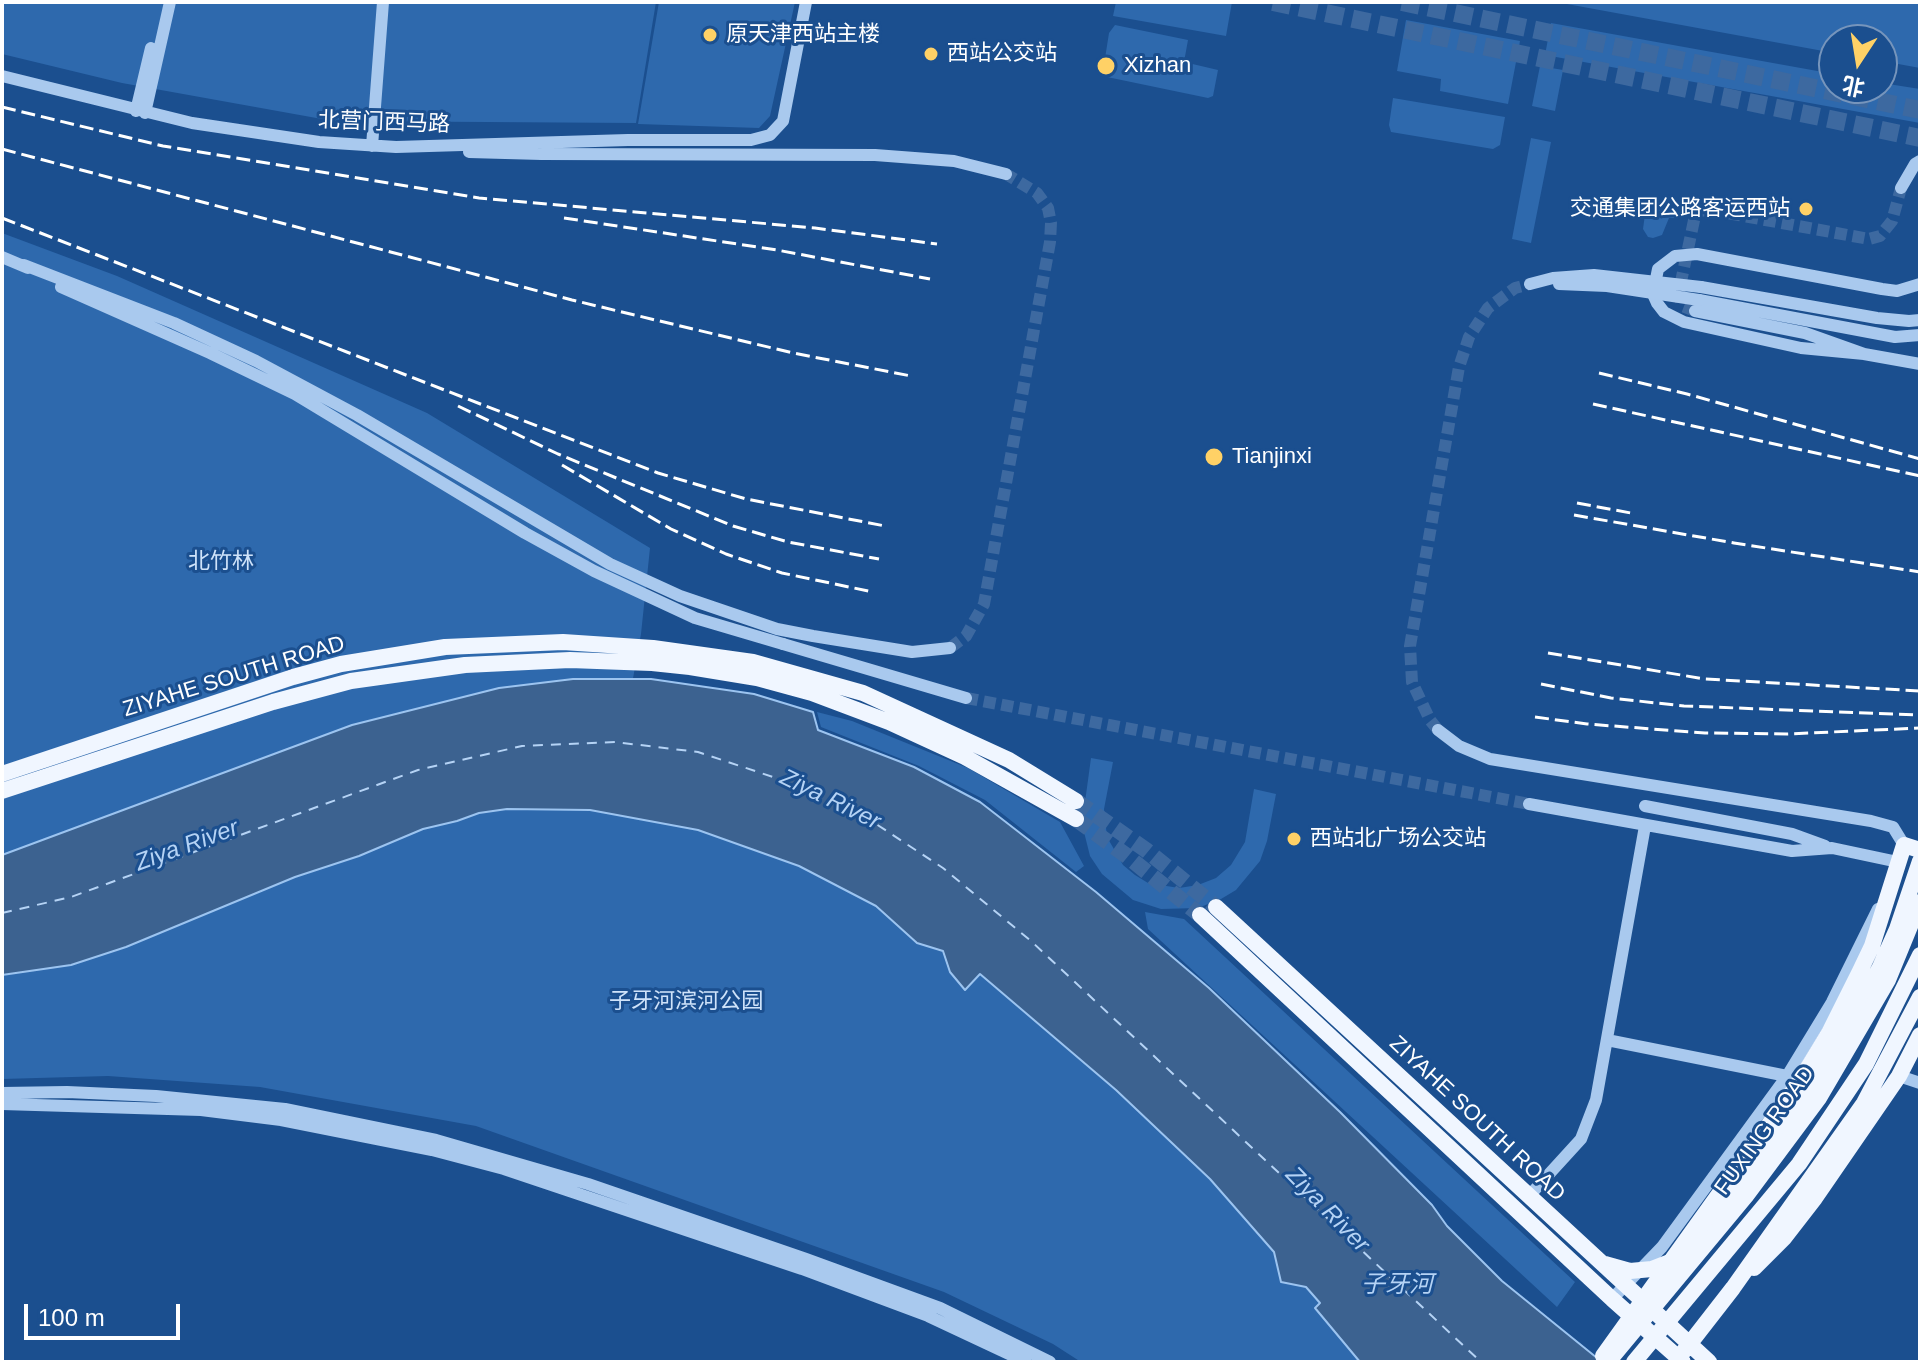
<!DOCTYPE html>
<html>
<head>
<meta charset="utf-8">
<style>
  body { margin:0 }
  #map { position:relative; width:1922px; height:1364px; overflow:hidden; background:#1b4f8f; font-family:Helvetica,"Noto Sans SC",sans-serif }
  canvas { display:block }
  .frame { position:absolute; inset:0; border:4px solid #fff; pointer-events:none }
  .north { position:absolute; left:1818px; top:24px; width:80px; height:80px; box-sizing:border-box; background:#1b4f8f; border:2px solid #7695bc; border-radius:50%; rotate:192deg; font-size:22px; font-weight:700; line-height:32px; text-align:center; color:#fff }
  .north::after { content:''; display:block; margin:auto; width:28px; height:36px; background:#ffd166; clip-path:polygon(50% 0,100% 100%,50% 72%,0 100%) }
  .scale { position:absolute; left:24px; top:1304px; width:156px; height:36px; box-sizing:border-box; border:4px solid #fff; border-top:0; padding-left:10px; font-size:24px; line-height:28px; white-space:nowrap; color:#fff; -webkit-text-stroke:6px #1b4f8f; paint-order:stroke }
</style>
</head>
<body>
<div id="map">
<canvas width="1922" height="1364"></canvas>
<div class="frame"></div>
<div class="north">北</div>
<div class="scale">100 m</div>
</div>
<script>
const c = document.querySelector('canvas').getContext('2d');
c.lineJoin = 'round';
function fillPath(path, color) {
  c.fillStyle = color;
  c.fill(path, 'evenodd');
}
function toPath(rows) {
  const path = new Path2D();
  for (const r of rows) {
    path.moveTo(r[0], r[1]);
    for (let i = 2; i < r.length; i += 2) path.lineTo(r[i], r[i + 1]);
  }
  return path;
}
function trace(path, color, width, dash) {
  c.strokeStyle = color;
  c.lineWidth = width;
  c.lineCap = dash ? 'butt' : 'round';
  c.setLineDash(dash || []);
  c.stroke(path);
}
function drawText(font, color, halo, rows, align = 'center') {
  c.font = font + ' Helvetica,"Noto Sans SC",sans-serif';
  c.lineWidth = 6;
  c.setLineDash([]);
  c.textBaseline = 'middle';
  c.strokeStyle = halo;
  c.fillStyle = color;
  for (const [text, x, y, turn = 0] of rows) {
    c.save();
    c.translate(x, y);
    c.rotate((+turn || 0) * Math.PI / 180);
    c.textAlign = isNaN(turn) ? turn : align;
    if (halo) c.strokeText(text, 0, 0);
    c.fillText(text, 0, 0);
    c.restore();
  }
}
fillPath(toPath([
  [2,2,656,2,636,123,333,121,122,83,2,54],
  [659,2,795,2,770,116,759,128,638,124],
  [1116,2,1232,2,1226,36,1113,16],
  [1556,2,1920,2,1920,68,1882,61,1882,40,1834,40,1834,53],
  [1406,20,1520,41,1508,104,1440,91,1441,79,1397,71],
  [1551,23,1834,74,1834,88,1882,88,1882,83,1920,89,1920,123,1545,55],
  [1115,25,1188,40,1184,62,1218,70,1213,96,1208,98,1107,77,1103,71,1109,33],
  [1540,66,1563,70,1555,111,1532,106],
  [1393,98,1505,117,1500,145,1493,149,1391,132,1389,125],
  [1531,138,1551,142,1531,243,1512,239],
  [1646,207,1667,211,1680,214,1677,218,1669,218,1662,235,1653,238,1648,237,1643,229],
  [2,233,117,276,427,413,650,548,641,634,630,695,2,869],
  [817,712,852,721,968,768,1060,822,1084,866,1076,872,985,800,919,766,821,727],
  [1091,758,1113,762,1104,809,1107,837,1123,865,1135,875,1148,883,1179,888,1198,885,1216,878,1231,865,1245,842,1254,789,1276,794,1267,841,1260,861,1236,890,1221,899,1198,908,1161,909,1133,900,1102,874,1090,856,1082,824],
  [460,800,732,818,1075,1016,1395,1362,1081,1362,1053,1344,944,1292,476,1126,260,1087,108,1076,2,1079,2,961],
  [1145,912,1184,919,1575,1282,1557,1307,1148,929]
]), '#2e69ad');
const water = toPath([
  [573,679,651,679,754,694,813,712,818,730,914,767,980,802,1096,892,1209,988,1340,1112,1432,1205,1447,1226,1502,1281,1602,1362,1360,1362,1315,1308,1320,1303,1306,1287,1281,1282,1274,1252,1210,1179,1116,1090,980,974,965,990,950,972,943,951,917,943,876,906,799,866,698,830,590,810,507,809,479,813,457,821,423,829,359,856,295,877,126,947,71,965,2,975,2,855,352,725,499,688,573,679]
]);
fillPath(water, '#3c6290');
trace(water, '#9cc4f0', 2);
trace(toPath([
  [2,913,71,897,418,770,522,746,615,742,698,752,782,780,870,820,943,868,1031,941,1481,1362]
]), '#b5d3f5', 2, [10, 8]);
trace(toPath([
  [1695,311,1682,306,1679,291,1696,211,1711,210,1869,239,1880,236,1892,221,1901,188],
  [950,648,966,636,984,604,1050,242,1051,223,1048,208,1037,193,1006,174],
  [966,698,1529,804],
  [1438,730,1430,720,1412,682,1410,646,1459,367,1469,337,1488,308,1515,288,1530,284]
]), '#3d69a0', 12, [12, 6]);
trace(toPath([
  [1076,801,1146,850,1216,907],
  [1076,819,1127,856,1200,915]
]), '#3d69a0', 16, [16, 8]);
trace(toPath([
  [1273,2,1920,138],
  [1402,2,1920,110]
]), '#3d69a0', 18, [18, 9]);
trace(toPath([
  [2,76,192,123,319,142,396,147,628,140,751,140,770,135,783,121,806,2],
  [136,111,151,48],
  [145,113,170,2],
  [372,146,383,2],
  [469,152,542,154],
  [1901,188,1915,164,1920,161],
  [1701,287,1877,318,1909,321,1920,320],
  [1699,300,1895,337,1920,335],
  [1695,311,1805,333,1864,354,1920,364],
  [1864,354,1801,348,1684,322,1664,312,1657,303,1653,294,1658,269,1675,256,1697,254,1882,289,1897,291,1920,284],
  [783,644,966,698],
  [1438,730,1459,746,1490,759,1871,821,1893,827,1904,845],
  [1529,804,1792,851,1832,848,1898,862],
  [1645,806,1792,834,1825,846],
  [1607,1040,1787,1076],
  [1899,1076,1920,1083],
  [2,1093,67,1092,156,1096,285,1109,436,1140,588,1184,806,1259,940,1308,1050,1362],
  [2,1104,201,1110,281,1120,432,1150,504,1169,802,1269,928,1316,1026,1362],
  [1529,1196,1581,1139,1596,1100,1645,826],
  [1612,1299,1662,1247,1787,1076,1832,1002,1878,909]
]), '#a9c9ee', 12);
trace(toPath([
  [2,774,293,677,341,664,445,647,563,642,653,648,753,662,863,693,1009,760,1076,801],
  [2,791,273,702,351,681,465,665,570,660,652,663,690,667,757,678,812,693,889,722,965,757,1076,819],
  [1216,907,1709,1362],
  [1200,915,1612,1299,1683,1362],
  [1798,1084,1829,1033,1860,971,1872,946,1904,845,1920,850],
  [1605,1264,1630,1271,1652,1269,1675,1260],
  [1754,1268,1784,1238,1815,1198,1899,1076,1920,1035],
  [1668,1278,1797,1111,1829,1061,1880,967,1897,929,1920,861],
  [1684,1351,1733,1288,1864,1103,1920,997]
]), '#f0f6ff', 16);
trace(toPath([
  [2,107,163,146,479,198,815,228,937,244],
  [2,149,572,300,793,353,911,376],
  [2,218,658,473,746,499,885,526],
  [564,218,777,250,930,279],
  [1599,373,1687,394,1920,459],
  [1593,404,1920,476],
  [458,406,558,454,733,526,788,542,879,559],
  [562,465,671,529,726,554,782,573,873,592],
  [1577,503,1636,514],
  [1574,515,1734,543,1920,572],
  [1548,653,1705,679,1920,691],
  [1541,684,1611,698,1684,706,1920,715],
  [1535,717,1587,724,1705,733,1787,734,1920,728]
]), '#fff', 3, [14, 6]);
trace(toPath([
  [542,154,875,155,954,161,1006,174],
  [2,257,28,268],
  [24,265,174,323,256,361,357,415,610,564,680,596,777,629,813,636,912,652,950,648],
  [1530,284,1553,278,1594,275,1701,287],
  [1559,284,1607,286,1699,300],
  [61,287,210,353,295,394,525,533,594,571,695,618,783,644]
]), '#a9c9ee', 12);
trace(toPath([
  [1603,1356,1798,1084],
  [1608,1362,1746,1196,1819,1098,1888,980,1920,902],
  [1634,1362,1799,1164,1866,1064,1920,955]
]), '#f0f6ff', 16);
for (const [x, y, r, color] of [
  [710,35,8,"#ffd166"],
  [931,54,8,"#ffd166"],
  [1106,66,10,"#ffd166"],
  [1806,209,8,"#ffd166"],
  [1214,457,10,"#ffd166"],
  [1294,839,8,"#ffd166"]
]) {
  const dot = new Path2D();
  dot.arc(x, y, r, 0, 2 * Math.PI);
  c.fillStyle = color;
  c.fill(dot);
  trace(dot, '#1b4f8f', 3);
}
drawText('22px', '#fff', '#1b4f8f', [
  ["原天津西站主楼",726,35],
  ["西站公交站",947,54],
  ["Xizhan",1124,66],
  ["交通集团公路客运西站",1790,209,"right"],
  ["Tianjinxi",1232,457],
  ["西站北广场公交站",1310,839]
], 'left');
drawText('22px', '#fff', '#1b4f8f', [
  ["北营门西马路",384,123,2],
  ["ZIYAHE SOUTH ROAD",234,677,-17],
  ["ZIYAHE SOUTH ROAD",1477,1119,43],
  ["FUXING ROAD",1765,1131,-54]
]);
drawText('22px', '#cfe3fa', '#1b4f8f', [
  ["北竹林",221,562],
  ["子牙河滨河公园",686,1002]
]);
drawText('italic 24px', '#b5d3f5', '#1b4f8f', [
  ["Ziya River",830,800,26],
  ["Ziya River",187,846,-20],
  ["Ziya River",1327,1210,46],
  ["子牙河",1397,1285]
]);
</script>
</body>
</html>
